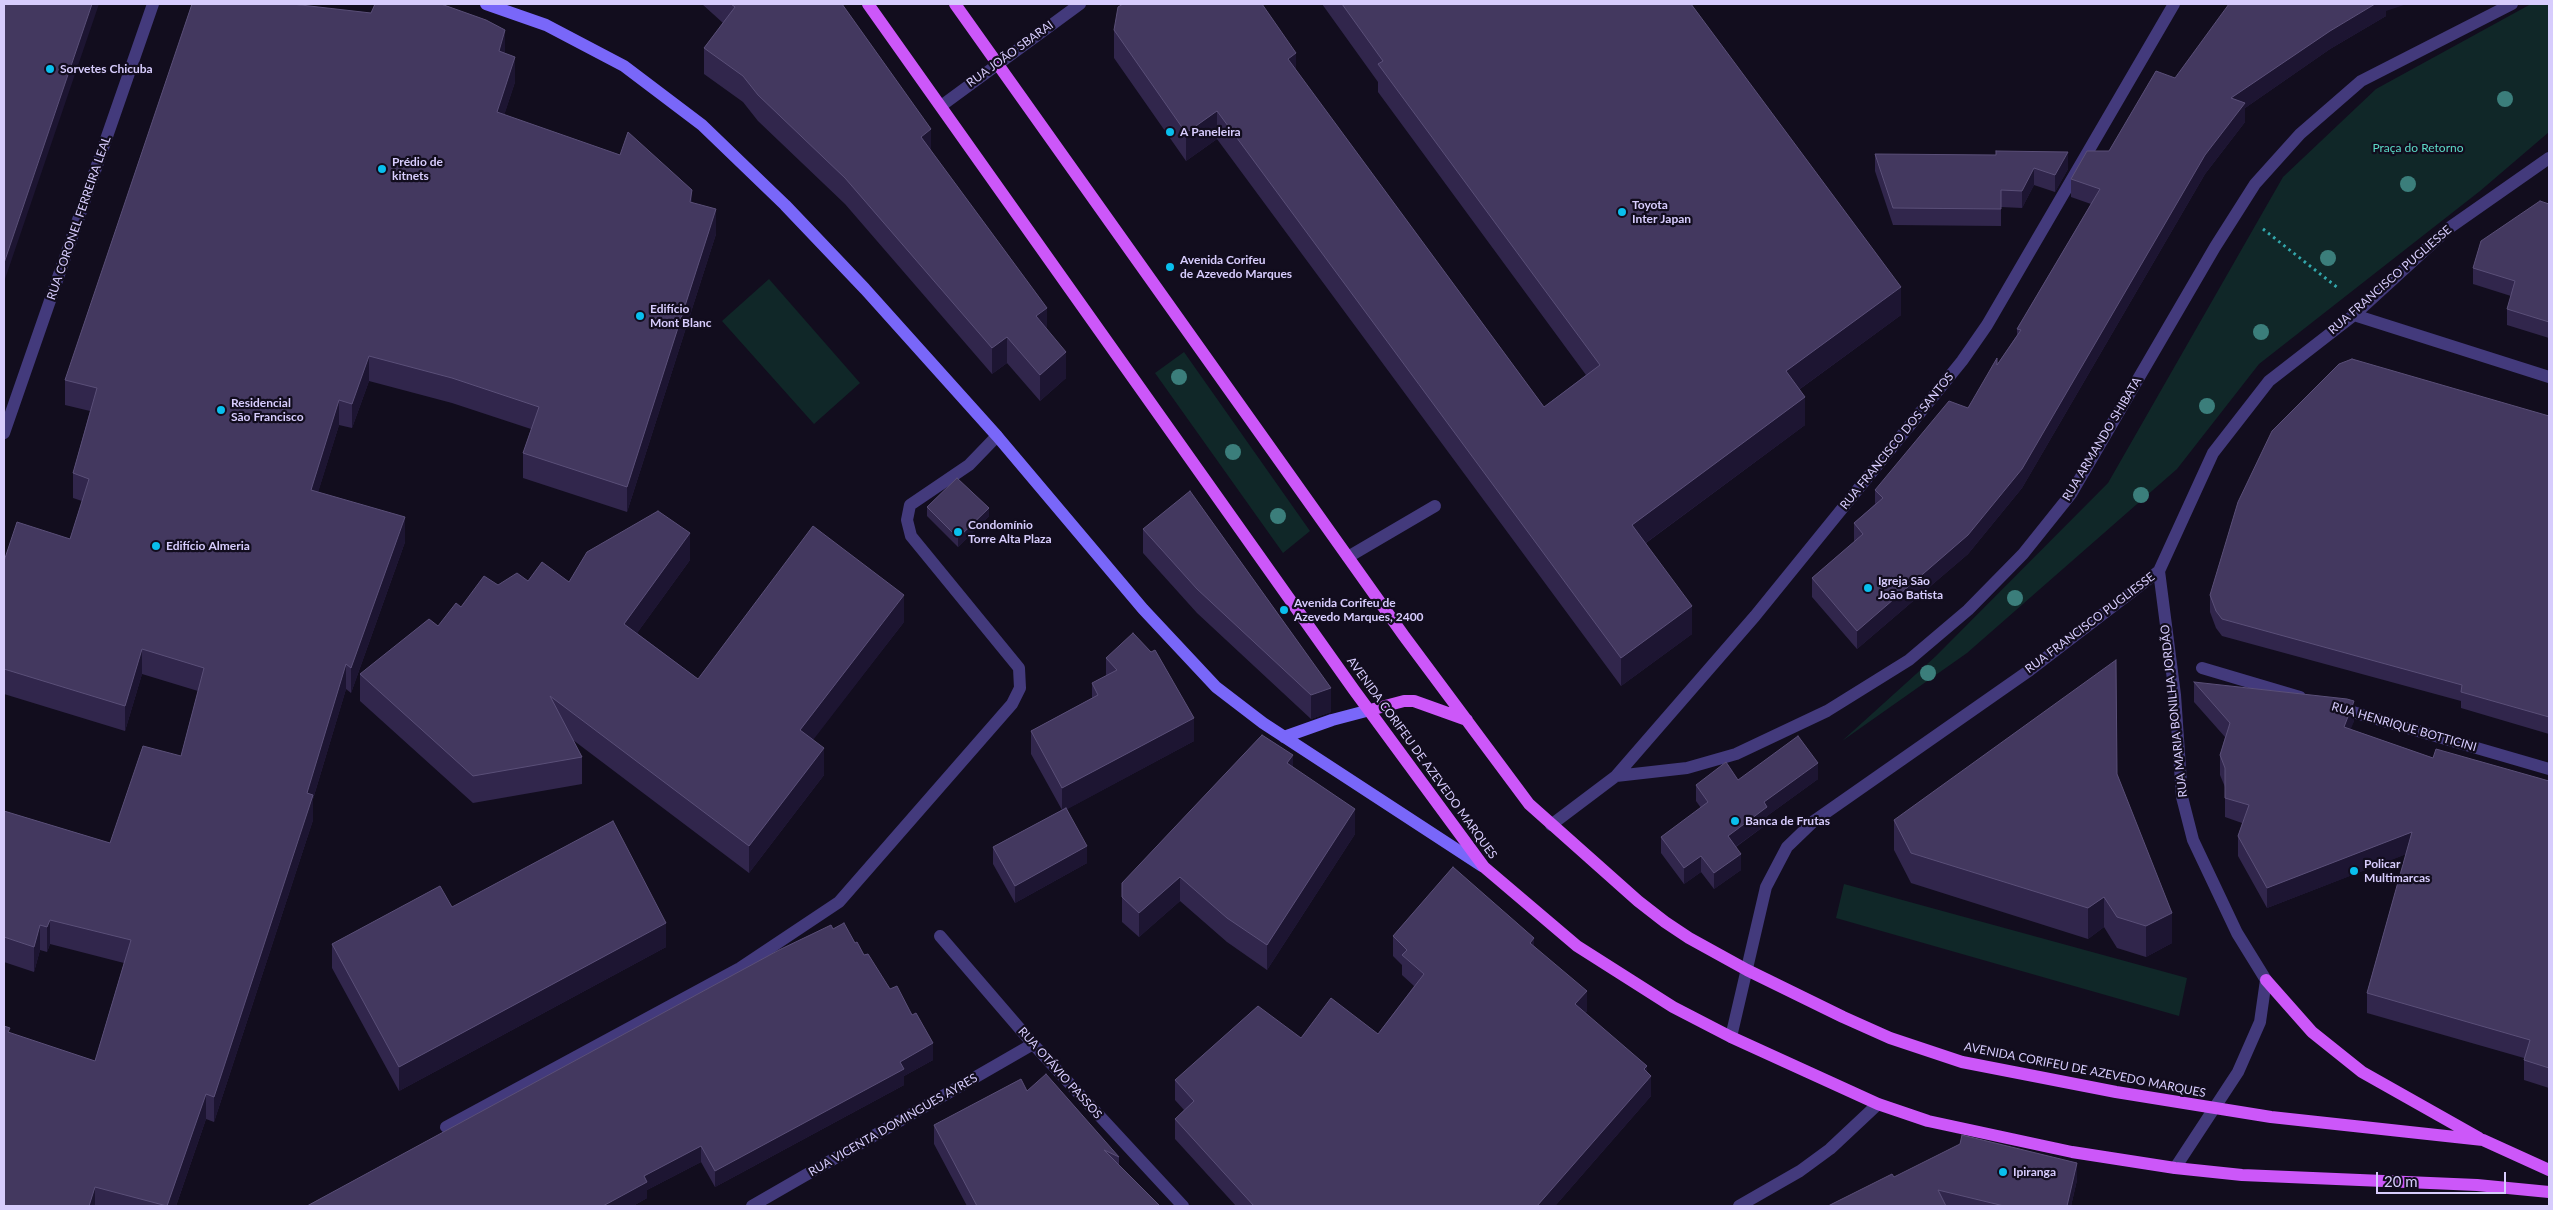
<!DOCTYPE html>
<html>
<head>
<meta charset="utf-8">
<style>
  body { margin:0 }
  #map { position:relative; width:2553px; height:1210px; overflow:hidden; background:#120d1e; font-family:Lato,sans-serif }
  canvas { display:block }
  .frame { position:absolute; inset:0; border:5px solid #d7ccfd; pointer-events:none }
  .scale { position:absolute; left:2376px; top:1172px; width:130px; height:22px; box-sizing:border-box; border:2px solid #d7ccfd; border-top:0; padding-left:6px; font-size:15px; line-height:18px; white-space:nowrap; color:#d7ccfd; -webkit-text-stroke:4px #120d1e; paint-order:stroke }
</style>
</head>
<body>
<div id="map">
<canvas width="2553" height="1210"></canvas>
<div class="frame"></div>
<div class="scale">20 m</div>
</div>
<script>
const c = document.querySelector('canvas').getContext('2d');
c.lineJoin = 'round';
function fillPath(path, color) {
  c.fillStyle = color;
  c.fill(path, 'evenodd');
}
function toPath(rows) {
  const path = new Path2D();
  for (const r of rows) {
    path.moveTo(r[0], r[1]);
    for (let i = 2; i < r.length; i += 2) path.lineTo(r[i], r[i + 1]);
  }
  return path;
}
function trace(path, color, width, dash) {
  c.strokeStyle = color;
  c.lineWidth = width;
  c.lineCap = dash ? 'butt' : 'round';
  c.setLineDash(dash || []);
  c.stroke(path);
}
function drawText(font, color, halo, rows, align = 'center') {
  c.font = font + ' Lato,sans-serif';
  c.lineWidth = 4.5;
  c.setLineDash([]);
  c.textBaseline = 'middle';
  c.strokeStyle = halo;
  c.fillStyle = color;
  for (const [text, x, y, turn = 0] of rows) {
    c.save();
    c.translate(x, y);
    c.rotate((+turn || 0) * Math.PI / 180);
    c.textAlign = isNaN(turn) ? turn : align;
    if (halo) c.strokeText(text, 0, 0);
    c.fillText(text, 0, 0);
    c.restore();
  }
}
fillPath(toPath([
  [2531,4,2549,4,2549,132,2480,191,2259,364,2177,469,1967,653,1842,741,1936,656,2108,483,2283,177,2376,89],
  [769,279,860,383,814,424,722,321],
  [1184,352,1310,531,1283,553,1155,373],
  [1844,884,2187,978,2179,1016,1836,918]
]), '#102728');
trace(toPath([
  [2263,229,2338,288]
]), '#32a7ac', 3, [2.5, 4]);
trace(toPath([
  [1348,557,1435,506],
  [446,1127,740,968,839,902,1012,704,1020,688,1019,668,911,536,907,520,910,505,969,465,997,436]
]), '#433a7c', 12);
trace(toPath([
  [941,106,1080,4],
  [2354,315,2549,377],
  [4,433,153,4],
  [2159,571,2175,695,2182,797,2193,840,2237,933,2266,980,2260,1022,2238,1072,2175,1168],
  [2202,668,2300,697],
  [2339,708,2549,769],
  [1616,776,1687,768,1736,754,1827,711,1909,660,1968,610,2023,554,2071,494,2215,247,2255,184,2300,134,2361,81,2512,4],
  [1551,825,1616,776,1755,616,1962,361,1987,325,2174,4],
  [940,936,1033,1044,1183,1206],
  [1731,1037,1766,887,1787,847,1814,821,2030,670,2159,571,2213,453,2269,381,2354,315,2449,228,2549,158],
  [752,1206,1033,1044],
  [1739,1206,1800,1171,1830,1149,1878,1104]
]), '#433a7c', 12);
trace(toPath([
  [486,4,546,25,624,66,702,125,785,205,865,289,997,436,1143,609,1216,687,1263,723,1482,866],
  [1284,737,1332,720,1370,710]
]), '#7967f9', 12);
trace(toPath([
  [868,4,1354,690,1484,867,1577,946,1673,1007,1731,1037,1878,1104,1928,1121,2072,1152,2175,1168,2242,1175,2477,1185,2549,1192],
  [955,4,1404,636,1529,804,1638,901,1665,922,1689,938,1747,970,1843,1017,1890,1038,1962,1062,2116,1092,2271,1117,2483,1140,2549,1170],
  [1370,710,1404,701,1414,701,1467,720],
  [2266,980,2312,1032,2362,1072,2479,1138]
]), '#cc57f9', 12);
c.fillStyle = '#3b7e7b';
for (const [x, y] of [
  [2505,99],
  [2408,184],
  [2328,258],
  [2261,332],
  [1179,377],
  [2207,406],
  [1233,452],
  [2141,495],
  [1278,516],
  [2015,598],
  [1928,673]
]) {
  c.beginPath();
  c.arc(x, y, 8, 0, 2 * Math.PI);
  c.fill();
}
fillPath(toPath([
  [702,4,842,4,931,151,1047,329,1066,378,1040,401,1007,363,992,374,845,204,758,121,743,102,704,74,704,48,723,23],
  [1322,4,1691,4,1901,315,1800,389,1805,425,1646,543,1692,634,1621,686,1217,139,1186,161,1114,58,1114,30,1296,71,1544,407,1586,375,1378,92,1378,82],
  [2386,11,2386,16,2330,49,2245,108,2245,122,2205,174,2022,488,1968,554,1857,649,1812,597,1812,578,1854,542,1854,523,1875,504,1875,490,1968,408,2017,335,2017,329,2091,204,2071,197,2071,179,2109,151,2175,78],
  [505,54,515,82,504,115,692,203,716,234,627,512,523,478,523,453,531,429,452,403,369,381,352,428,339,425,318,492,405,542,351,693,346,689,313,799,313,820,214,1122,206,1119,176,1206,4,1206,10,1033,95,1061,124,963,50,944,47,952,40,950,34,972,4,962,4,811,110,843,181,756,198,691,142,674,125,731,4,694,4,561,70,539,82,501,73,498,73,473,90,411,65,405,65,380],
  [1875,154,2068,169,2055,192,2034,185,2022,208,2001,207,2001,226,1893,225,1875,171],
  [2549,204,2549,338,2507,325,2507,309,2511,296,2473,284,2473,268],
  [2549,416,2549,734,2461,708,2461,701,2222,636,2216,628,2210,612,2210,595],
  [927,507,989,516,958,547,927,516],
  [1143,529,1331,712,1311,719,1197,613,1143,553],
  [690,560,637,633,698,679,904,622,813,739,824,775,749,873,573,740,582,757,582,784,473,803,360,701,360,674,438,626,461,607,498,585,528,581,569,582],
  [1106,658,1194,741,1067,809,1087,863,1015,903,993,864,993,847,1062,810,1031,754,1031,731,1092,698,1092,683,1106,676],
  [2194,682,2354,721,2350,729,2433,758,2549,781,2549,1088,2524,1080,2524,1058,2367,1013,2367,993,2406,854,2267,908,2238,856,2238,836,2242,823,2225,817,2225,787,2220,775,2220,755,2225,737,2194,702],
  [1293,767,1355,834,1267,970,1227,942,1180,901,1139,937,1122,922,1122,883],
  [2117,774,2172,943,2146,957,2117,948,2104,927,2088,939,1911,883,1894,850,1894,820],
  [1818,779,1767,816,1767,824,1736,847,1741,870,1714,889,1701,872,1684,884,1661,853,1661,837,1701,808,1696,801,1696,785,1738,780],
  [452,907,666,947,399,1091,332,968,332,944],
  [833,929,855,943,864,955,933,1060,904,1076,904,1085,715,1187,701,1162,647,1190,647,1198,633,1206,307,1206],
  [1393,936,1534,946,1587,1011,1585,1013,1647,1071,1651,1096,1555,1206,1236,1206,1175,1139,1175,1119,1184,1110,1175,1100,1175,1080,1301,1038,1378,1034,1414,986,1402,975,1402,965,1393,956],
  [1027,1091,1119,1157,1119,1166,1160,1206,967,1206,934,1144,934,1125],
  [1894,1177,2077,1180,2071,1206,1828,1206]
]), '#31264c');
fillPath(toPath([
  [92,4,99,4,4,282,4,263],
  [2375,4,2407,4,2386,11,2386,16,2330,49,2245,108,2245,122,2205,174,2022,488,1968,554,1857,649,1857,631,2231,98,2330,31],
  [505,30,505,54,499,51],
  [1296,53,1296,82,1288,59],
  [515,57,515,82,497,137,497,112],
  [1217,111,1217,139,1186,161,1186,133],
  [931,129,931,154,921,137],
  [2068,152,2068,169,2055,192,2055,175],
  [2034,168,2034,185,2022,208,2022,191],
  [692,190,692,215,690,202],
  [716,209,716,234,627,512,627,487],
  [1901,287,1901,315,1786,399,1786,371],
  [1047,308,1047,334,1036,316],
  [1007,337,1007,363,992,374,992,348],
  [1066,352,1066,378,1040,401,1040,375],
  [369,356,369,381,352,428,352,404],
  [1805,397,1805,425,1632,553,1632,525],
  [339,400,339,425,311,515,311,490],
  [989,508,989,516,958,547,958,538],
  [405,517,405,542,351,693,351,668],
  [690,533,690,560,624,651,624,624],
  [904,595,904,622,800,757,800,730],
  [1692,606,1692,634,1621,686,1621,658],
  [142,649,142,674,125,731,125,706],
  [346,664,346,689,313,799,313,820,214,1122,214,1097],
  [1331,688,1331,712,1311,719,1311,695],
  [2354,701,2354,721,2344,747,2344,727],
  [1194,718,1194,741,1062,812,1062,788],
  [824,748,824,775,749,873,749,846],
  [1293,755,1293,780,1287,763],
  [1818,763,1818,779,1767,816,1767,824,1728,852,1728,836,1764,802],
  [1355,809,1355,834,1267,970,1267,945],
  [2412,832,2412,852,2267,908,2267,888],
  [1087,846,1087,863,1015,903,1015,886],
  [1741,854,1741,870,1714,889,1714,873],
  [1701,856,1701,872,1684,884,1684,868],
  [1180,877,1180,901,1139,937,1139,913],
  [2104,897,2104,927,2088,939,2088,908],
  [2172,913,2172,943,2146,957,2146,926],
  [50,920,50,944,47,952,47,927],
  [666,923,666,947,399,1091,399,1067],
  [40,925,40,950,34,972,34,947],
  [1534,938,1534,958,1530,943],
  [1587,991,1587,1011,1575,1024,1575,1004],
  [933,1043,933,1060,904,1076,904,1085,715,1187,715,1171,900,1062],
  [1647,1066,1647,1081,1651,1076,1651,1096,1555,1206,1537,1206],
  [206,1094,206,1119,176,1206,167,1206],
  [701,1146,701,1162,647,1190,647,1198,633,1206,603,1206,644,1176],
  [2077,1163,2077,1180,2071,1206,2067,1206],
  [95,1187,95,1206,89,1206]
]), '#1d1532');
const building = toPath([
  [4,4,92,4,4,263,4,4],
  [192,4,292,4,371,13,375,4,441,4,486,20,505,30,499,51,515,57,497,112,620,155,628,132,692,190,690,202,716,209,627,487,523,453,539,407,452,378,369,356,352,404,339,400,311,490,405,517,351,668,346,664,307,793,313,795,214,1097,206,1094,167,1206,95,1187,89,1206,4,1206,4,1026,10,1028,8,1032,95,1061,131,940,50,920,47,927,40,925,34,947,4,937,4,811,110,843,143,746,181,756,204,668,142,649,125,706,4,669,4,561,17,522,70,539,89,479,73,473,97,388,65,380,192,4],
  [731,4,842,4,931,129,921,137,1047,308,1036,316,1066,352,1040,375,1007,337,992,348,845,178,758,95,743,76,704,48,735,7,731,4],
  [1123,4,1262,4,1296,53,1288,59,1544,407,1600,365,1378,64,1383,61,1342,4,1691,4,1901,287,1786,371,1805,397,1632,525,1692,606,1621,658,1217,111,1186,133,1114,30,1118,7,1123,4],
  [2229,4,2375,4,2330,31,2231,98,2245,103,2205,155,2022,469,1968,535,1857,631,1812,578,1863,534,1854,523,1883,498,1875,490,1949,401,1968,408,1997,358,1997,365,2021,330,2017,329,2100,189,2071,179,2087,151,2109,151,2156,71,2175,78,2229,4],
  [1996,151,2068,152,2055,175,2034,168,2022,191,2001,190,2001,209,1893,208,1875,154,1996,155,1996,151],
  [2540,201,2549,204,2549,322,2507,309,2515,281,2473,268,2481,241,2540,201],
  [2352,359,2549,416,2549,717,2461,692,2462,685,2222,619,2216,611,2210,595,2238,502,2272,431,2339,364,2352,359],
  [957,478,989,508,958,538,927,507,957,478],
  [1190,491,1331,688,1311,695,1197,589,1143,529,1190,491],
  [658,511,690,533,624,624,698,679,813,526,904,595,800,730,824,748,749,846,550,696,582,757,473,776,360,674,429,619,438,626,456,603,461,607,484,576,498,585,517,573,528,581,542,562,569,582,587,552,658,511],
  [1133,633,1151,652,1155,650,1194,718,1062,788,1031,731,1098,695,1092,683,1117,670,1106,658,1133,633],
  [2116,660,2117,774,2172,913,2146,926,2117,917,2104,897,2088,908,1911,853,1894,820,2116,660],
  [2194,682,2347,699,2354,701,2344,727,2433,758,2436,749,2549,781,2549,1068,2524,1060,2530,1040,2367,993,2412,832,2267,888,2238,836,2249,805,2225,798,2225,768,2220,755,2230,723,2194,682],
  [1262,735,1293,755,1287,763,1355,809,1267,945,1227,918,1180,877,1139,913,1122,897,1122,883,1262,735],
  [1798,736,1818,763,1764,802,1767,807,1728,836,1741,854,1714,873,1701,856,1684,868,1661,837,1708,802,1696,785,1726,762,1738,780,1798,736],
  [1066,808,1087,846,1015,886,993,847,1066,808],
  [613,821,666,923,399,1067,332,944,440,886,452,907,613,821],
  [1453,867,1534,938,1530,943,1587,991,1575,1004,1647,1066,1644,1069,1651,1076,1537,1206,1254,1206,1175,1119,1194,1101,1175,1080,1258,1006,1301,1038,1331,998,1378,1034,1424,974,1402,955,1407,950,1393,936,1453,867],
  [844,923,855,943,857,942,864,955,868,954,890,989,897,986,912,1015,916,1013,933,1043,900,1062,904,1069,715,1171,701,1146,644,1176,647,1182,603,1206,307,1206,779,950,831,925,833,929,844,923],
  [1046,1074,1119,1157,1104,1150,1160,1206,976,1206,977,1206,934,1125,1021,1079,1027,1091,1046,1074],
  [1962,1135,2077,1163,2067,1206,2004,1206,1938,1190,1946,1206,1828,1206,1892,1174,1894,1177,1960,1144,1962,1135]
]);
fillPath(building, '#43385f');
trace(building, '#5a4f78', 1);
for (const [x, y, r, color] of [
  [50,69,5,"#09bfed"],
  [1170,132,5,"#09bfed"],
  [382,169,5,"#09bfed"],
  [1622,212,5,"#09bfed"],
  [1170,267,5,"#09bfed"],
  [640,316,5,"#09bfed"],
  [221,410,5,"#09bfed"],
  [958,532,5,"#09bfed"],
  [156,546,5,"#09bfed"],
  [1868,588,5,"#09bfed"],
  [1284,610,5,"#09bfed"],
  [1735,821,5,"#09bfed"],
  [2354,871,5,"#09bfed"],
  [2003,1172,5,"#09bfed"]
]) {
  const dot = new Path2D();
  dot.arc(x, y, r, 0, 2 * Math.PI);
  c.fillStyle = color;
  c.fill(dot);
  trace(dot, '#120d1e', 2);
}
drawText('12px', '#d7ccfd', '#120d1e', [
  ["RUA JOÃO SBARAI",1010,54,-36],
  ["RUA CORONEL FERREIRA LEAL",79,218,-71],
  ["RUA FRANCISCO PUGLIESSE",2390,280,-41],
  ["RUA ARMANDO SHIBATA",2102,439,-59],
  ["RUA FRANCISCO DOS SANTOS",1897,441,-51],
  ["RUA FRANCISCO PUGLIESSE",2090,623,-37],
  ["RUA MARIA BONILHA JORDÃO",2174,711,-96],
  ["RUA HENRIQUE BOTTICINI",2404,727,16],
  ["AVENIDA CORIFEU DE AZEVEDO MARQUES",1422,758,54],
  ["AVENIDA CORIFEU DE AZEVEDO MARQUES",2085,1070,11],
  ["RUA OTÁVIO PASSOS",1060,1073,48],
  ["RUA VICENTA DOMINGUES AYRES",893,1125,-30]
]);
drawText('bold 12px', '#d7ccfd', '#120d1e', [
  ["Sorvetes Chicuba",60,69],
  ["A Paneleira",1180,132],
  ["Prédio de",392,162],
  ["kitnets",392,176],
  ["Toyota",1632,205],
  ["Inter Japan",1632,219],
  ["Avenida Corifeu",1180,260],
  ["de Azevedo Marques",1180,274],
  ["Edifício",650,309],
  ["Mont Blanc",650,323],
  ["Residencial",231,403],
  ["São Francisco",231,417],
  ["Condomínio",968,525],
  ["Torre Alta Plaza",968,539],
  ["Edifício Almeria",166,546],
  ["Igreja São",1878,581],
  ["João Batista",1878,595],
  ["Avenida Corifeu de",1294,603],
  ["Azevedo Marques, 2400",1294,617],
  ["Banca de Frutas",1745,821],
  ["Policar",2364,864],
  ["Multimarcas",2364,878],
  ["Ipiranga",2013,1172]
], 'left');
drawText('12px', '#5cdac7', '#120d1e', [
  ["Praça do Retorno",2418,148]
]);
</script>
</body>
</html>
